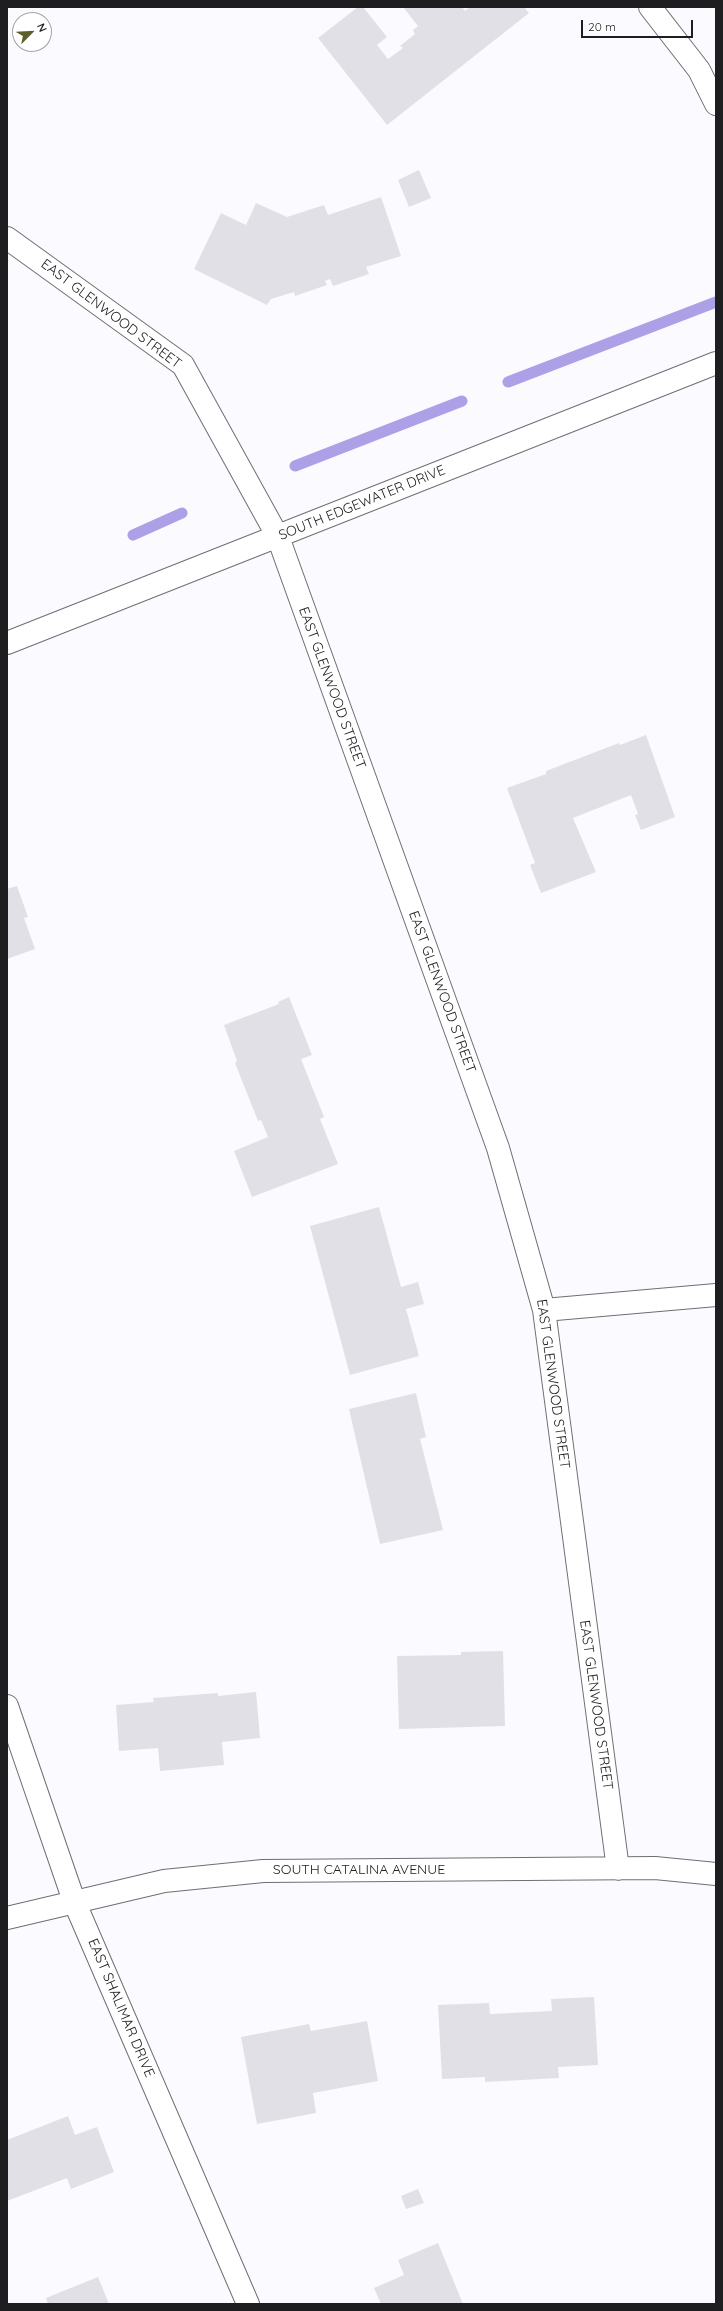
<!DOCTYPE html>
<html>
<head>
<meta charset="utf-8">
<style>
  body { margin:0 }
  #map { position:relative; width:723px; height:2311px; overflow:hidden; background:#fafaff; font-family:Quicksand,sans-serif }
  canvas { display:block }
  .frame { position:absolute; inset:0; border:8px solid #1e1e20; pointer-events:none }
  .north { position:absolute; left:12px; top:12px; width:40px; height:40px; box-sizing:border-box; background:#fff; border:1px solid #a5a5a6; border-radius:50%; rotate:66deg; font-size:11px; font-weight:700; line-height:16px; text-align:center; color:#1e1e20 }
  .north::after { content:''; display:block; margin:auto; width:14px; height:18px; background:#5b5f2c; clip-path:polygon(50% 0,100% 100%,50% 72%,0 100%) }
  .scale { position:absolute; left:581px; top:20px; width:112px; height:18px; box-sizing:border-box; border:2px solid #1e1e20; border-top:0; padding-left:5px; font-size:12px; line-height:14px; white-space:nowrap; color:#1e1e20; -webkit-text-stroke:3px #fff; paint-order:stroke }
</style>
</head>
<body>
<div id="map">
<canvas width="723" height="2311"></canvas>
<div class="frame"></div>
<div class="north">N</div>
<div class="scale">20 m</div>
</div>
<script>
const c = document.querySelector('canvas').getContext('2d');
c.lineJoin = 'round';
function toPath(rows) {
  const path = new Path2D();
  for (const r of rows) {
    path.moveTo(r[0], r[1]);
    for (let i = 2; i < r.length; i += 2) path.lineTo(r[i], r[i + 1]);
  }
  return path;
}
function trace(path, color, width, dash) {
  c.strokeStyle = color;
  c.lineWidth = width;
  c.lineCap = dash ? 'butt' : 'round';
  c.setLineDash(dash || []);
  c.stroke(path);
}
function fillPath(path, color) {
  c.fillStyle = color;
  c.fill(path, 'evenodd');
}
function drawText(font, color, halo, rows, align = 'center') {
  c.font = font + ' Quicksand,sans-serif';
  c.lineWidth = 4;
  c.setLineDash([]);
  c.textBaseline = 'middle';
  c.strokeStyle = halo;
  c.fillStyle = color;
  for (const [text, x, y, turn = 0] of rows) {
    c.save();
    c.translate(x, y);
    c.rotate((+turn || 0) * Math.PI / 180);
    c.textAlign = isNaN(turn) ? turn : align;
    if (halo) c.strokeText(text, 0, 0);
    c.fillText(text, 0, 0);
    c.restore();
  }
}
trace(toPath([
  [508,382,716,302],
  [295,466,462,401],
  [133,535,182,513]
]), '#ada0e7', 11);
fillPath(toPath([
  [358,7,363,7,387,37,377,45,388,59,403,48,400,46,415,34,413,30,418,26,403,7,462,7,465,11,470,7,524,7,529,13,387,125,318,38],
  [419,170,431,198,409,207,398,180],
  [381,197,401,256,366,267,369,274,333,286,330,279,325,281,327,285,295,296,294,292,271,299,267,305,194,269,221,213,246,225,256,203,287,217,324,205,328,215],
  [646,735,675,817,641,830,635,815,638,814,631,795,573,818,596,872,541,893,530,865,535,863,507,788,546,774,546,771,619,743,620,745],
  [17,886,28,917,24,918,35,949,7,959,7,889],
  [289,997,312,1055,301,1059,324,1117,320,1119,338,1164,252,1197,234,1151,268,1137,261,1120,258,1121,235,1063,237,1061,224,1025,279,1004,278,1002],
  [379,1207,401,1287,418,1282,424,1304,406,1309,419,1356,350,1375,310,1226],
  [416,1393,426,1437,420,1439,443,1530,380,1544,349,1409],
  [503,1651,505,1726,399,1729,397,1656,461,1655,461,1652],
  [256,1692,260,1738,222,1742,224,1765,160,1771,158,1748,119,1751,116,1705,154,1702,153,1698,218,1693,218,1696],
  [594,1997,598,2065,558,2067,559,2078,485,2082,485,2077,442,2079,438,2005,489,2003,490,2014,552,2011,551,1999],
  [367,2021,378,2081,313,2093,316,2113,257,2124,241,2037,309,2024,311,2031],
  [68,2116,75,2135,97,2127,114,2172,71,2189,67,2178,7,2201,7,2140],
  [418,2189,424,2203,406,2209,401,2196],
  [438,2243,463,2304,381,2304,374,2288,404,2275,398,2260],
  [98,2277,109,2304,48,2304,46,2298]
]), '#e1e0e6');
const minor = toPath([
  [650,7,699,70,716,104],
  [7,238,183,365,278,537,498,1148,544,1310,618,1869],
  [7,643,716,363],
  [544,1310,716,1295],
  [7,1706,74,1901,248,2304],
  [7,1918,164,1881,263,1871,655,1868,716,1874]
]);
trace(minor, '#6f6e74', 24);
trace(minor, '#fff', 22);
drawText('14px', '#1e1e20', '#fff', [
  ["EAST GLENWOOD STREET",111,314,37],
  ["SOUTH EDGEWATER DRIVE",362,503,-22],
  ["EAST GLENWOOD STREET",332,688,70],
  ["EAST GLENWOOD STREET",442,992,70],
  ["EAST GLENWOOD STREET",553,1384,82],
  ["EAST GLENWOOD STREET",596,1705,82],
  ["SOUTH CATALINA AVENUE",359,1870],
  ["EAST SHALIMAR DRIVE",121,2008,67]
]);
</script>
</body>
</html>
